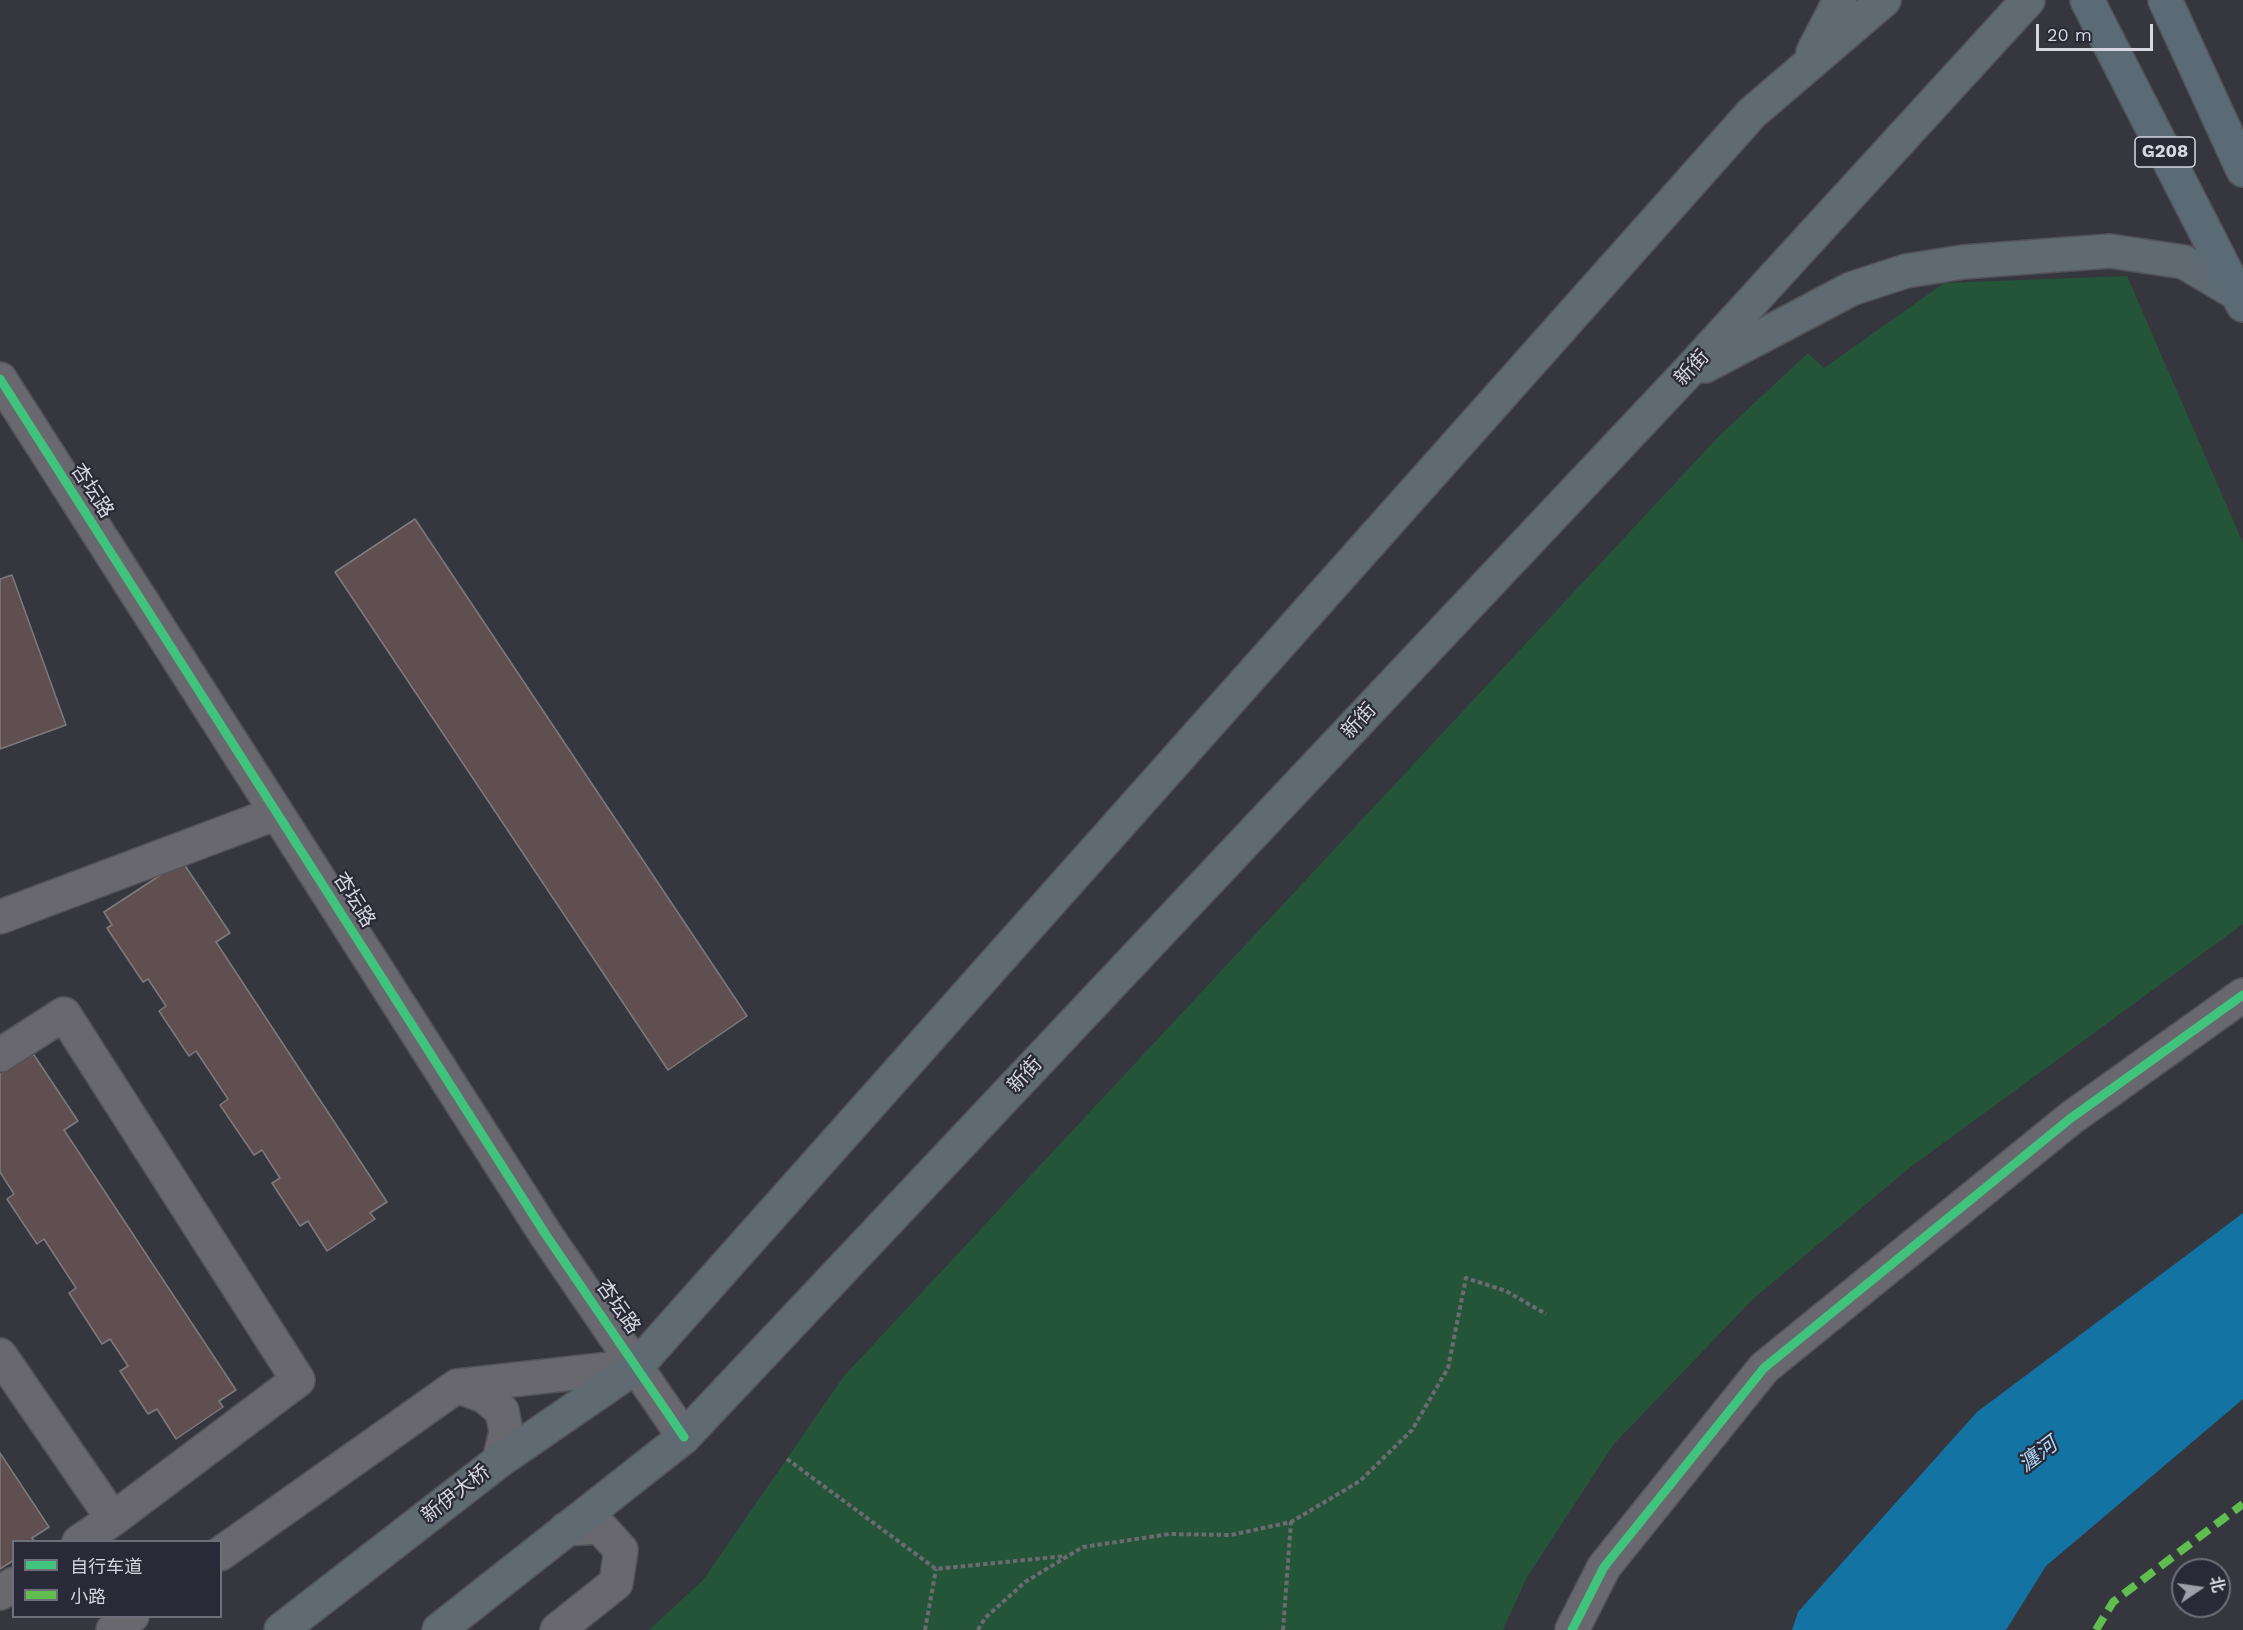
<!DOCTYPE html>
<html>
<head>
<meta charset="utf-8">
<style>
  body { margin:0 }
  #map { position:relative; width:2243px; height:1630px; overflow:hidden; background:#36363e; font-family:"Work Sans","Noto Sans SC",sans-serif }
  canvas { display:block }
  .legend { position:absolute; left:12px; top:1540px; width:210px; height:78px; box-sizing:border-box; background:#292937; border:2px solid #6e6f7b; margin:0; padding:8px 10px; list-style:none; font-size:18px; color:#d6d7e0 }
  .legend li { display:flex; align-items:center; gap:12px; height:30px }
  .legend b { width:30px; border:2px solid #6e6f7b }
  .north { position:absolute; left:2171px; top:1558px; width:60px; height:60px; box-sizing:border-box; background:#292937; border:2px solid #6e6f7b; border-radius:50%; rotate:77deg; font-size:16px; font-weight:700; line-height:24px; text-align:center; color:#d6d7e0 }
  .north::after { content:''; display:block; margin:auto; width:21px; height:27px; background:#9e9fa7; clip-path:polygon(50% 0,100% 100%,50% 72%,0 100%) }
  .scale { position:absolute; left:2036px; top:24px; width:117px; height:27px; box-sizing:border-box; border:3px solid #d6d7e0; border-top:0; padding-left:8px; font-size:18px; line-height:21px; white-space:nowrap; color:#d6d7e0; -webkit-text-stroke:4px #292937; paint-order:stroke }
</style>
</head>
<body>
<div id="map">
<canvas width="2243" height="1630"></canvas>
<ul class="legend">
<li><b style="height:8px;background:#40c37c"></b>自行车道</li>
<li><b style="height:8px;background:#5fbe4e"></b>小路</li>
</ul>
<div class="north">北</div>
<div class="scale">20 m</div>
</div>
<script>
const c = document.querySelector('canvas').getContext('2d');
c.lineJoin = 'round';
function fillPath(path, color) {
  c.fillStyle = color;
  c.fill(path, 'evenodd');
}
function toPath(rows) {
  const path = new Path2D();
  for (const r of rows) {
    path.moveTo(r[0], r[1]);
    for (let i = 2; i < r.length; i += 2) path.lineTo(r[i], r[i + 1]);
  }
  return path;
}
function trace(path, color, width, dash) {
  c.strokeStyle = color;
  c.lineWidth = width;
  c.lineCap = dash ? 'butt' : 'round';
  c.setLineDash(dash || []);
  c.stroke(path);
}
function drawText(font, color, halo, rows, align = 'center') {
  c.font = font + ' "Work Sans","Noto Sans SC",sans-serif';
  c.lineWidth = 4.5;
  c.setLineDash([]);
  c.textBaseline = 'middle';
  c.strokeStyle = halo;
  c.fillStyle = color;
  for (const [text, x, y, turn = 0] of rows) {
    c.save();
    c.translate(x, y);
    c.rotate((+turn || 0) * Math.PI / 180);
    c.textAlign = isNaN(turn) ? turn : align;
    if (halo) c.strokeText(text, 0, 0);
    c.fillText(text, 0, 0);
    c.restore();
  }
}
fillPath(toPath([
  [2127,276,2243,543,2243,924,1908,1169,1752,1300,1614,1444,1527,1577,1503,1630,649,1630,703,1580,844,1376,1719,436,1808,353,1824,368,1944,283]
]), '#245539');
fillPath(toPath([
  [2243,1213,2243,1399,2046,1566,2006,1630,1792,1630,1798,1612,1977,1412]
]), '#1374a4');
const building = toPath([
  [415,519,747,1016,668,1070,335,572,415,519],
  [12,575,66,725,0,749,0,579,12,575],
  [182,861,230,933,216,942,387,1202,370,1213,375,1219,327,1251,308,1221,300,1226,272,1183,280,1178,262,1150,254,1155,220,1105,228,1099,196,1051,189,1056,159,1011,166,1006,148,979,143,982,107,928,112,925,104,912,182,861],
  [30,1049,78,1121,64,1130,236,1390,219,1401,223,1407,176,1439,157,1409,148,1414,120,1371,128,1366,110,1339,102,1344,69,1293,76,1288,44,1239,37,1244,7,1199,14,1194,0,1172,0,1069,30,1049],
  [0,1453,49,1527,32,1538,35,1542,14,1542,14,1560,0,1569,0,1453]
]);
fillPath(building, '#5f4f50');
trace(building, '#7e7a7d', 1.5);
const minor = toPath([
  [0,379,546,1235,684,1437],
  [0,917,277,813],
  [0,1055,64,1014,298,1380,113,1519],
  [0,1355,113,1519,79,1542],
  [457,1386,484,1396,502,1411,506,1432,499,1461],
  [220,1554,457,1386,637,1366],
  [0,1593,14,1584],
  [113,1630,132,1616],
  [557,1630,616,1583,621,1550,600,1527,566,1529],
  [1572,1630,1604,1567,1764,1368,2071,1118,2243,995]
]);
const major = toPath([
  [1813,52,1840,0],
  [1705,366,1851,289,1906,271,1963,262,2110,251,2184,262,2238,294],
  [281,1630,499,1461,637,1366,1752,113,1884,0],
  [439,1630,684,1437,1684,376,2028,0]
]);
const highway = toPath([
  [2087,0,2243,305],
  [2165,0,2243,170]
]);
trace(minor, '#535359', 36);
trace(major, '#535359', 36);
trace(highway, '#535359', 36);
trace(toPath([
  [787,1459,936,1569,1066,1556],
  [925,1630,936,1569],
  [978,1630,985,1618,1025,1582,1083,1547,1170,1534,1231,1535,1291,1522,1360,1481,1412,1430,1448,1368,1466,1278,1506,1291,1546,1314],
  [1283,1630,1291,1522]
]), '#6b6b70', 4, [4.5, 3]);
trace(minor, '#68686e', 33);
trace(major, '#5f6a72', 33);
trace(highway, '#5a6b75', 33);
trace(toPath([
  [2096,1630,2113,1602,2243,1504]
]), '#5fbe4e', 8, [15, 8]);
trace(toPath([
  [0,379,546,1235,684,1437],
  [1572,1630,1604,1567,1764,1368,2071,1118,2243,995]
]), '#40c37c', 9);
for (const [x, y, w] of [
  [2165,152,60]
]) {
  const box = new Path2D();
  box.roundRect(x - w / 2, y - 15, w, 30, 4.5);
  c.fillStyle = '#292937';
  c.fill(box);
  trace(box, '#d6d7e0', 1.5);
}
drawText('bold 18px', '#d6d7e0', null, [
  ["G208",2165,152]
]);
drawText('20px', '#d6d7e0', '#292937', [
  ["新街",1692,368,-47],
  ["杏坛路",92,491,57],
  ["新街",1359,721,-47],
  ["杏坛路",354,900,58],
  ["新街",1025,1075,-47],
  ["杏坛路",618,1307,55],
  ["新伊大桥",456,1494,-38]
]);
drawText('italic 21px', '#afd9f6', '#292937', [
  ["瀍河",2038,1455,-37]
]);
</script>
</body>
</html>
